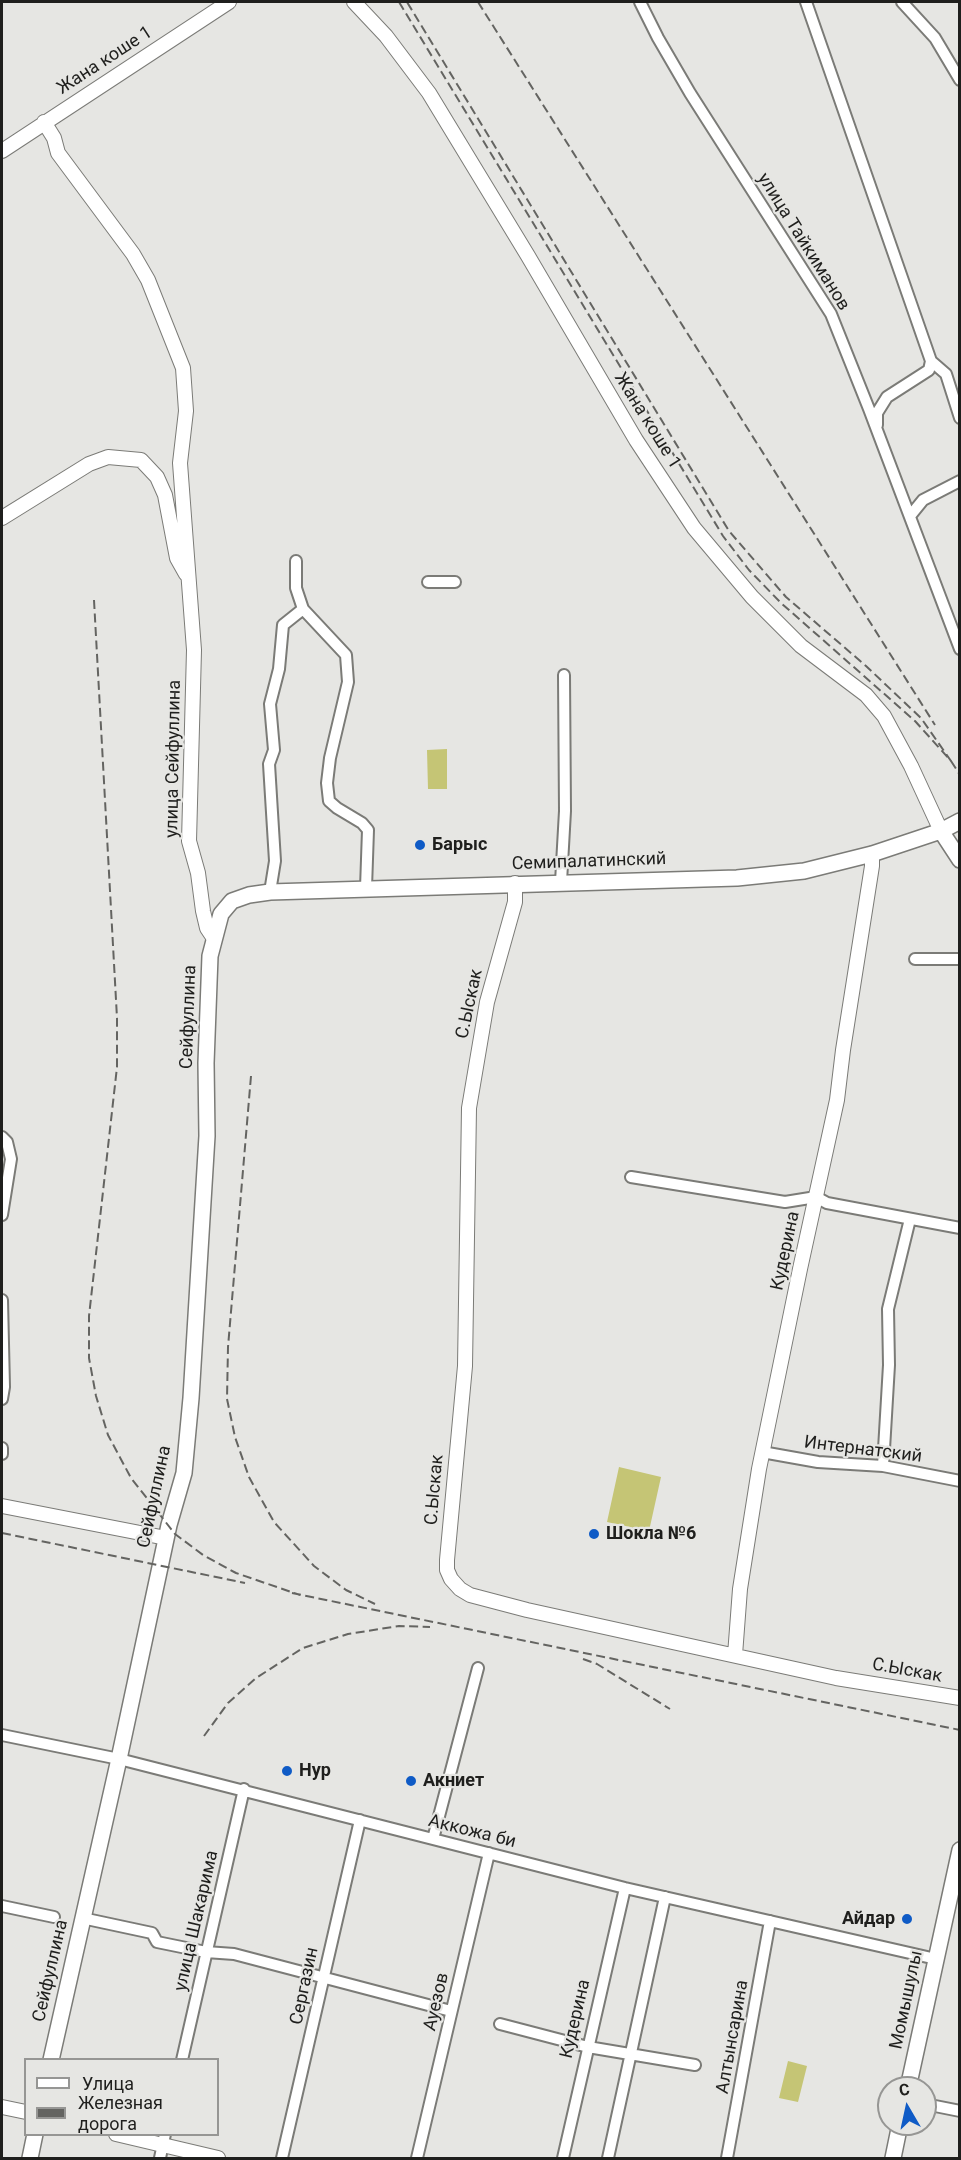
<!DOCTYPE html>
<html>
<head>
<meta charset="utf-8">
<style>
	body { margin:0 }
	#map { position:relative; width:961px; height:2160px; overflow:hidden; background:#e6e6e3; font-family:Roboto,sans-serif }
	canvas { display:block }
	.frame { position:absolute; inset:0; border:3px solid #1f1f1d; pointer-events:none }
	.legend { position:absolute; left:24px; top:2058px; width:195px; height:78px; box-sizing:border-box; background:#e6e6e3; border:2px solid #969694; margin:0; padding:8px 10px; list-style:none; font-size:18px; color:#1f1f1d }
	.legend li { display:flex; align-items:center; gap:12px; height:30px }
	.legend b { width:30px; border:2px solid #969694 }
	.north { position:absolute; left:877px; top:2076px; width:60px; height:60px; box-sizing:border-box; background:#e6e6e3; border:2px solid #969694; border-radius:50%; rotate:351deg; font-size:16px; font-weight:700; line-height:24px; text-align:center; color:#1f1f1d }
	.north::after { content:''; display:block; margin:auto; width:21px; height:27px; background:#0f5bc6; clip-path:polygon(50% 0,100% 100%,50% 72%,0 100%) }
</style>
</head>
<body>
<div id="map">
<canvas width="961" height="2160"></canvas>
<div class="frame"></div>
<ul class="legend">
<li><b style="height:8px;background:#fff"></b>Улица</li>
<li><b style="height:8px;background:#646461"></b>Железная дорога</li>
</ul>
<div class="north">С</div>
</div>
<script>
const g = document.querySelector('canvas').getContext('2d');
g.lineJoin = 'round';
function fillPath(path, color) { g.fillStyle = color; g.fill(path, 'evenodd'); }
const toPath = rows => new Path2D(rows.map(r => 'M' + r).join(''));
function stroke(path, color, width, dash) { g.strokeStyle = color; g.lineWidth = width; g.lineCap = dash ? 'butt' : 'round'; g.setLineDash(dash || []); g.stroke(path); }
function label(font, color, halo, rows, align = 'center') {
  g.font = font + ' Roboto,sans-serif'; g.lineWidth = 4.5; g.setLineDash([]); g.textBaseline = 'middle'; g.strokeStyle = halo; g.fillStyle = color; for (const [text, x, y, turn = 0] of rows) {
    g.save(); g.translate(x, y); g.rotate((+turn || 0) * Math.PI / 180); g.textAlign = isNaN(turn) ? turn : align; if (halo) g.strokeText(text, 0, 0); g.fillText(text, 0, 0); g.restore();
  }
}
fillPath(toPath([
	[447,749,447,789,428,789,427,750],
	[619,1467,661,1477,649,1531,607,1522],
	[788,2061,807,2066,798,2102,779,2098]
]), '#c5c575');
const minor = toPath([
	[640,2,658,38,690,93,831,314,869,409,960,649],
	[806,2,931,361,946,374,960,418],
	[902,2,935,38,960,80],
	[877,425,877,413,887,397,929,370,931,361],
	[910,516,923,500,960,481],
	[296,561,296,588,303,609,346,655,348,682,330,758,327,783,329,801,337,808,362,823,368,830,366,888],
	[428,582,455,582],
	[561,882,565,811,564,675],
	[270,892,275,861,269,764,274,750,270,704,279,669,283,625,303,609],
	[915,959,960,959],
	[2,1137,7,1142,11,1159,2,1215],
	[631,1177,785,1202,816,1197,827,1203,960,1228],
	[2,1300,4,1387,2,1399],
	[2,1448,2,1454],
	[762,1452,818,1462,883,1466,960,1481],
	[883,1466,889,1365,888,1309,910,1219],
	[2,1735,119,1759,625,1888,936,1959],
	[433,1839,478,1668],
	[2,1906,54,1917],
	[82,1918,152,1933,157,1942,206,1952,234,1954,451,2011],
	[500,2024,588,2047,695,2065],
	[182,2060,244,1789],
	[925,2104,960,2111],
	[160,2158,165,2134],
	[282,2158,360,1820],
	[417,2158,489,1853],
	[563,2158,625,1888],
	[608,2158,665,1897],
	[727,2158,770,1921]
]);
const tertiary = toPath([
	[354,2,386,36,429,93,528,256,636,440,694,528,752,597,801,646,866,695,884,716,911,766,941,831],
	[44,122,54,138,58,153,133,254,148,280,183,368,186,411,180,463,194,650,189,841,198,873,203,911,207,928,213,937],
	[2,151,229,2],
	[2,518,89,464,108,457,141,460,157,477,165,495,177,558,186,574],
	[515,883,515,902,487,1002,469,1108,465,1366,447,1560,447,1570,451,1579,460,1589,470,1595,527,1610,836,1678,960,1698],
	[2,1506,166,1538],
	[735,1655,740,1589,759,1469,800,1269,837,1100,843,1050,872,866,872,854],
	[2,2107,26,2112],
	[116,2134,218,2158]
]);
const secondary = toPath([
	[941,831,960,860],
	[51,2060,119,1759,169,1525,184,1473,191,1398,207,1136,206,1063,210,956,221,914,232,901,249,895,270,892,737,878,804,871,872,854,941,831,960,821],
	[908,2088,960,1850],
	[30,2158,35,2134],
	[893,2158,900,2124]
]);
stroke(minor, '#7b7b77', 14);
stroke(tertiary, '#7b7b77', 16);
stroke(secondary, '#7b7b77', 18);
stroke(minor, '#fff', 10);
stroke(tertiary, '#fff', 14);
stroke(secondary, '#fff', 15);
stroke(toPath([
	[399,2,723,536,749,570,781,603,915,721,951,761,921,718,866,666,786,597,729,531,407,2],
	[478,2,935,725],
	[94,600,117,1018,117,1067,89,1316,89,1358,96,1396,108,1435,131,1478,175,1534,203,1555,236,1573,300,1595],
	[951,761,960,775],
	[251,1076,228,1347,227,1399,235,1437,249,1477,274,1522,314,1566,346,1590,375,1604],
	[2,1533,245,1583],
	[292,1593,960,1730],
	[583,1659,597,1664,670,1709],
	[204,1736,228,1703,256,1678,303,1648,348,1634,399,1626,430,1627]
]), '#646461', 2, [9, 4.5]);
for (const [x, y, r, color] of [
	[420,845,6,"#0f5bc6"],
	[594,1534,6,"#0f5bc6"],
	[287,1771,6,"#0f5bc6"],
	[411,1781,6,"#0f5bc6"],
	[907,1919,6,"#0f5bc6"]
]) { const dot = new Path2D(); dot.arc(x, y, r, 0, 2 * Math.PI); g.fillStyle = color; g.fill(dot); stroke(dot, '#e6e6e3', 2); }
label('18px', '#1f1f1d', '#e6e6e3', [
	["Жана коше 1",105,61,-33],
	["улица Тайкиманов",803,242,58],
	["Жана коше 1",647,421,58],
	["улица Сейфуллина",174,759,-89],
	["Семипалатинский",589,862,-2],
	["С.Ыскак",470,1004,-78],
	["Сейфуллина",189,1017,-88],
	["Кудерина",786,1251,-78],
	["Интернатский",863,1450,7],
	["С.Ыскак",435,1490,-85],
	["Сейфуллина",155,1497,-78],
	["С.Ыскак",907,1671,10],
	["Аккожа би",472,1832,14],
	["улица Шакарима",197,1921,-77],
	["Сейфуллина",51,1971,-77],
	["Сергазин",305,1986,-78],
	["Момышулы",907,2000,-78],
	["Ауезов",437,2002,-77],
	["Кудерина",576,2019,-77],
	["Алтынсарина",733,2037,-80]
]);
label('bold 18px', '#1f1f1d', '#e6e6e3', [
	["Барыс",432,845],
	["Шокла №6",606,1534],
	["Нур",299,1771],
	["Акниет",423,1781],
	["Айдар",895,1919,"right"]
], 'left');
</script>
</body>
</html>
